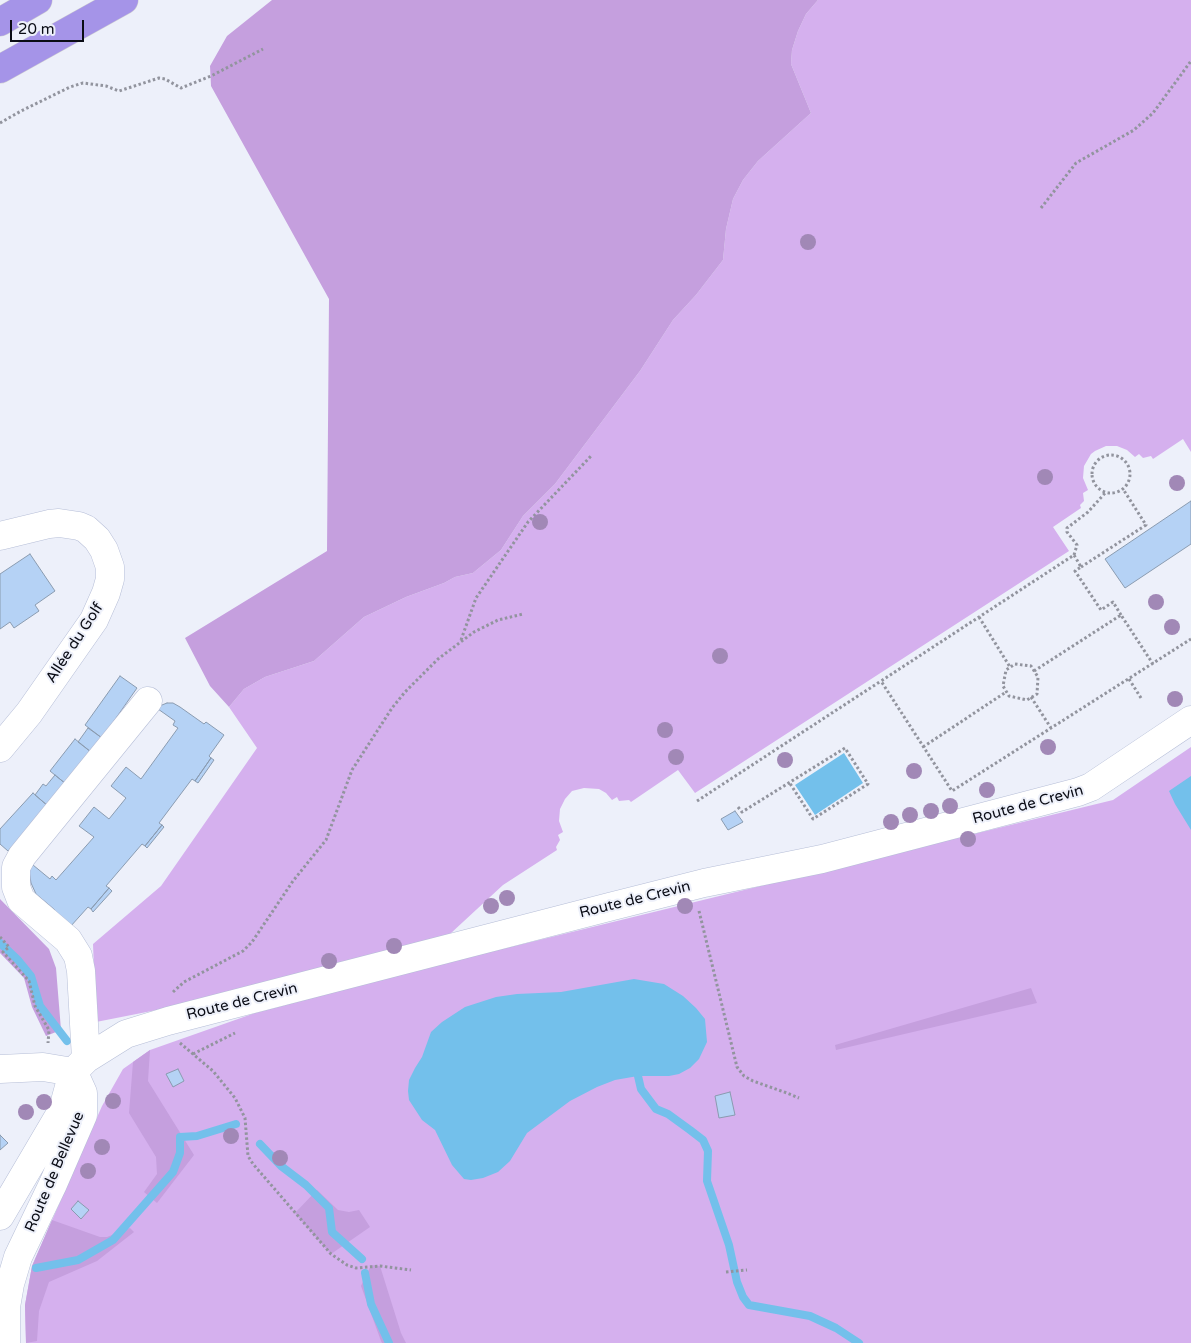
<!DOCTYPE html>
<html>
<head>
<meta charset="utf-8">
<style>
	body { margin:0 }
	#map { position:relative; width:1191px; height:1343px; overflow:hidden; background:#edf0fa; font-family:"Varela Round",sans-serif }
	canvas { display:block }
	.scale { position:absolute; left:10px; top:20px; width:74px; height:22px; box-sizing:border-box; border:2px solid #0a0c15; border-top:0; padding-left:6px; font-size:15px; line-height:18px; white-space:nowrap; color:#0a0c15; -webkit-text-stroke:4px #edf0fa; paint-order:stroke }
</style>
</head>
<body>
<div id="map">
<canvas width="1191" height="1343"></canvas>
<div class="scale">20 m</div>
</div>
<script>
const g = document.querySelector('canvas').getContext('2d');
g.lineJoin = 'round';
function fillPath(path, color) { g.fillStyle = color; g.fill(path, 'evenodd'); }
const toPath = rows => new Path2D(rows.map(r => 'M' + r).join(''));
function stroke(path, color, width, dash) { g.strokeStyle = color; g.lineWidth = width; g.lineCap = dash ? 'butt' : 'round'; g.setLineDash(dash || []); g.stroke(path); }
function label(font, color, halo, rows, align = 'center') {
  g.font = font + ' "Varela Round",sans-serif'; g.lineWidth = 4; g.setLineDash([]); g.textBaseline = 'middle'; g.strokeStyle = halo; g.fillStyle = color; for (const [text, x, y, turn = 0] of rows) {
    g.save(); g.translate(x, y); g.rotate((+turn || 0) * Math.PI / 180); g.textAlign = isNaN(turn) ? turn : align; if (halo) g.strokeText(text, 0, 0); g.fillText(text, 0, 0); g.restore();
  }
}
fillPath(toPath([
	[818,0,1191,0,1191,452,1183,439,1153,459,1151,456,1143,458,1139,454,1135,457,1127,450,1117,446,1106,446,1095,451,1091,454,1084,466,1083,478,1088,490,1083,493,1084,501,1080,505,1081,508,1053,527,1069,551,695,793,678,770,631,802,629,800,619,801,617,797,612,800,606,793,599,789,584,788,572,791,565,799,560,809,559,821,563,832,558,835,560,840,556,847,557,850,503,885,450,934,358,960,177,1006,96,1022,93,944,161,886,257,748,229,707,244,689,265,677,314,661,364,617,406,597,444,583,455,577,473,573,501,550,523,516,555,484,640,371,673,320,696,295,723,260,726,229,733,199,743,180,758,161,811,113,791,64,792,50,798,31,806,14],
	[1191,747,1191,1343,26,1343,25,1305,32,1266,102,1106,123,1069,150,1050,255,1013,457,960,1113,800]
]), '#d5b0ee');
fillPath(toPath([
	[272,0,818,0,806,14,798,31,792,50,791,64,811,113,758,161,743,180,733,199,726,229,723,260,696,295,673,320,640,371,555,484,523,516,501,550,473,573,455,577,444,583,406,597,364,617,314,661,265,677,244,689,229,707,210,686,185,638,327,551,329,299,211,86,210,66,227,36],
	[0,899,49,949,56,968,61,1030,46,1036,32,1007,24,978,0,953],
	[1031,988,1037,1003,836,1050,835,1045],
	[150,1050,148,1081,194,1155,157,1203,144,1192,157,1174,156,1157,129,1113,133,1062],
	[317,1190,338,1210,349,1212,359,1210,370,1227,331,1254,295,1213],
	[52,1220,100,1237,107,1237,130,1228,134,1232,97,1261,49,1282,39,1311,37,1341,26,1343,25,1305,32,1266],
	[371,1265,380,1266,401,1333,406,1343,382,1343,381,1341,361,1286]
]), '#c59fde');
fillPath(toPath([
	[844,753,863,783,815,815,795,785],
	[1191,776,1191,830,1175,804,1169,791],
	[634,979,664,984,683,996,696,1008,705,1019,707,1042,699,1059,690,1068,679,1074,669,1076,638,1076,615,1080,597,1087,570,1101,527,1133,510,1161,498,1172,483,1178,471,1180,464,1179,452,1165,435,1130,422,1120,409,1100,408,1091,409,1080,415,1068,422,1057,431,1032,442,1022,465,1007,496,997,517,994,561,992]
]), '#73c0eb');
stroke(toPath([
	[0,943,18,960,31,976,40,1006,67,1041],
	[638,1076,641,1089,656,1109,668,1114,690,1130,703,1140,708,1151,707,1181,729,1245,737,1282,743,1297,749,1305,810,1316,836,1328,859,1343],
	[260,1144,281,1166,306,1185,329,1208,332,1232,362,1259],
	[36,1268,78,1260,113,1240,173,1172,180,1153,180,1137,197,1136,236,1124],
	[365,1273,371,1304,389,1343]
]), '#73c0eb', 8);
const building = toPath([
	[1191,501,1191,544,1125,588,1105,559,1191,501],
	[30,554,55,591,35,605,39,611,14,628,10,622,0,629,0,574,30,554],
	[120,676,137,688,102,738,85,725,120,676],
	[167,703,173,703,180,707,204,724,206,722,224,735,209,756,211,758,195,781,192,779,159,823,162,825,145,846,142,844,106,886,109,888,91,909,88,907,70,927,53,912,55,910,36,894,31,883,29,871,33,865,50,879,52,876,56,880,94,837,79,826,94,807,109,819,126,798,111,786,126,767,141,779,178,728,173,725,175,721,158,709,162,705,167,703],
	[88,728,102,738,91,752,78,742,88,728],
	[75,739,91,752,66,784,50,771,75,739],
	[211,758,214,760,198,783,195,781,211,758],
	[55,775,66,784,48,806,35,795,43,784,46,786,55,775],
	[33,793,48,806,8,851,0,844,0,829,33,793],
	[735,811,743,822,728,830,721,819,735,811],
	[162,825,164,827,147,848,145,846,162,825],
	[109,888,112,891,93,912,91,909,109,888],
	[178,1069,184,1081,173,1087,166,1074,178,1069],
	[730,1092,735,1115,719,1118,715,1096,730,1092],
	[0,1135,8,1143,0,1150,0,1135],
	[78,1201,89,1210,81,1219,71,1209,78,1201]
]);
fillPath(building, '#b5d2f5');
stroke(building, '#8a9bb0', 1);
const minor = toPath([
	[0,536,49,524,59,523,79,526,86,529,97,539,104,550,110,567,110,579,106,593,94,620,29,713,0,748],
	[86,1059,81,971,78,956,68,940,21,900,16,887,16,867,22,856,148,701],
	[0,1069,43,1067,73,1072],
	[0,1216,63,1109,73,1072,86,1059,126,1034,168,1021,609,907,704,883,822,859,1078,792,1091,787,1191,720],
	[6,1343,6,1307,10,1284,18,1257,53,1184,83,1115,83,1093,74,1073]
]);
const highway = toPath([
	[0,22,38,0],
	[0,69,124,0]
]);
stroke(minor, '#b6bed7', 29);
stroke(highway, '#ceced0', 29);
stroke(toPath([
	[0,123,21,111,70,87,83,83,106,86,119,91,159,78,165,79,181,88,211,76,263,49],
	[1041,208,1076,163,1134,130,1153,113,1191,61],
	'1092 474a19 19 0 1 1 38 0a19 19 0 1 1-38 0Z',
	[1074,555,1077,545,1067,532,1067,528,1088,512,1106,492],
	[1081,567,1146,525,1123,489],
	[1121,615,1113,602,1101,610,1075,571,1081,567,1074,555,881,681,952,791,1191,639],
	[979,617,1010,667],
	[461,640,476,598,528,522,592,455],
	[1015,664,1031,666,1038,677,1037,694,1027,700,1009,696,1003,686,1006,670,1015,664],
	[1034,671,1121,615,1153,664],
	[1129,679,1141,698],
	[1031,697,1051,728],
	[923,747,1006,692],
	[697,801,881,681],
	[738,807,742,812,845,748,868,784,813,819,789,782],
	[699,911,737,1067,744,1076,753,1081,787,1093,799,1098],
	[0,937,9,947,3,952,29,981,35,1006,49,1030,48,1043],
	[173,992,184,982,243,951,252,942,293,881,326,840,352,770,392,708,405,692,438,659,474,632,498,620,523,614],
	[180,1043,213,1071,235,1098,245,1118,248,1156,253,1164,331,1254,347,1265,356,1268,380,1266,411,1270],
	[193,1054,235,1033],
	[726,1272,747,1270]
]), '#92949e', 3, [2.5, 2.5]);
stroke(minor, '#fff', 28);
stroke(highway, '#a594e8', 28);
g.fillStyle = '#a188b6';
for (const [x, y] of [
	[808,242],
	[1045,477],
	[1177,483],
	[540,522],
	[1156,602],
	[1172,627],
	[720,656],
	[1175,699],
	[665,730],
	[1048,747],
	[676,757],
	[785,760],
	[914,771],
	[987,790],
	[950,806],
	[931,811],
	[910,815],
	[891,822],
	[968,839],
	[507,898],
	[491,906],
	[685,906],
	[394,946],
	[329,961],
	[113,1101],
	[44,1102],
	[26,1112],
	[231,1136],
	[102,1147],
	[280,1158],
	[88,1171]
]) { g.beginPath(); g.arc(x, y, 8, 0, 2 * Math.PI); g.fill(); }
label('15px', '#0a0c15', '#edf0fa', [
	["Allée du Golf",75,643,-57],
	["Route de Crevin",1028,805,-15],
	["Route de Crevin",635,900,-14],
	["Route de Crevin",242,1002,-14],
	["Route de Bellevue",55,1172,-67]
]);
</script>
</body>
</html>
